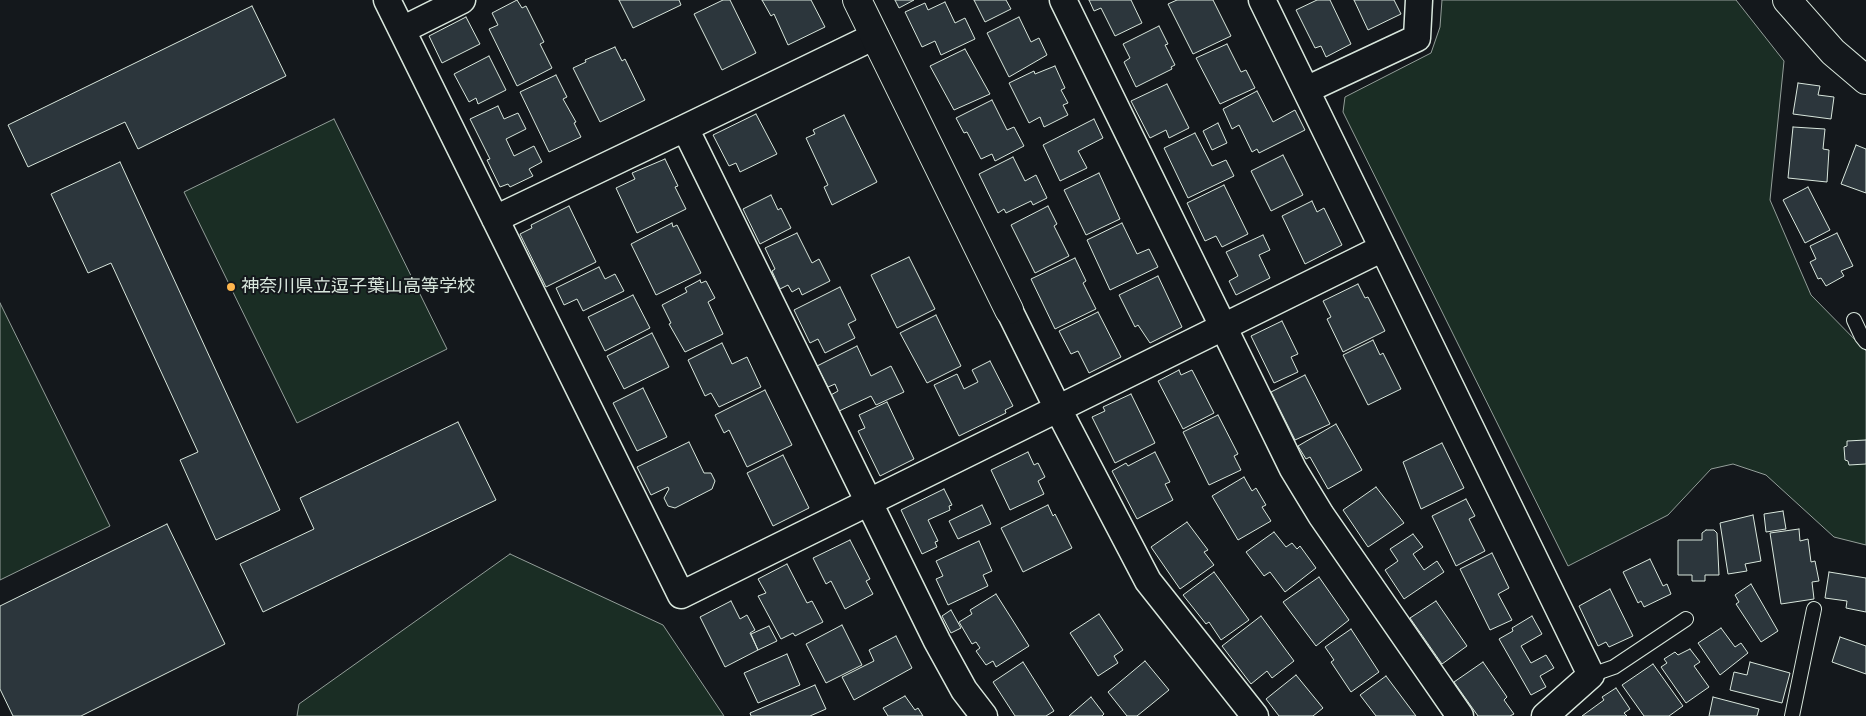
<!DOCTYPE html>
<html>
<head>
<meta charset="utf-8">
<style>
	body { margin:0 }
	canvas { display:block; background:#14181c }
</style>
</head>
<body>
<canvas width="1866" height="716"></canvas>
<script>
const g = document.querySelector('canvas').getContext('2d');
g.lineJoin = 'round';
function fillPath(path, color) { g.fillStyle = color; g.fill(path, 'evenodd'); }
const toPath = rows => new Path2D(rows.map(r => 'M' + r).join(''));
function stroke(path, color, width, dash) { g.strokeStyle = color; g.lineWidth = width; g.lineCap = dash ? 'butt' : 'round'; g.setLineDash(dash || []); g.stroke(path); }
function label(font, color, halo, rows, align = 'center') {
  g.font = font + ' "Roboto Condensed","Noto Sans JP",sans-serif'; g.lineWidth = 4; g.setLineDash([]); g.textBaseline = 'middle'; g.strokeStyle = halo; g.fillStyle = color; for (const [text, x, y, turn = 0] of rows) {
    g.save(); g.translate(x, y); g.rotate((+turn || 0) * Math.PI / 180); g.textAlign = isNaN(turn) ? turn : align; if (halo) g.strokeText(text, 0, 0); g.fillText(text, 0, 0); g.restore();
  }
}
const green = toPath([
	[1442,0,1736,0,1784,61,1770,200,1811,295,1866,351,1866,545,1834,537,1766,475,1733,464,1711,469,1668,515,1568,566,1343,112,1345,97,1431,53,1440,27,1442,0],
	[334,119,447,349,297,423,184,192,334,119],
	[0,303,110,526,0,580,0,303],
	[510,554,663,625,724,716,297,716,299,704,510,554]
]);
fillPath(green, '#1a2d24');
stroke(green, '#939e99', 1);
const building = toPath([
	[517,0,522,8,526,6,544,42,540,44,552,68,517,86,489,29,498,25,492,13,517,0],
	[619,0,679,0,681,5,633,28,619,0],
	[723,0,730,0,756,53,722,70,694,14,723,0],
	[762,0,811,0,825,27,788,45,774,14,771,16,762,0],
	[895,0,914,0,899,8,895,0],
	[974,0,1006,0,1011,9,985,22,974,0],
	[1089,0,1131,0,1142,23,1115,36,1101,8,1094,11,1089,0],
	[1177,0,1213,0,1231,36,1193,54,1168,4,1177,0],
	[1317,0,1330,0,1351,44,1326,57,1321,46,1315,48,1296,10,1317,0],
	[1354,0,1394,0,1401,14,1368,30,1354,0],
	[945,2,955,23,965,18,975,39,941,55,935,41,922,47,905,12,925,3,928,10,945,2],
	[252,6,286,76,138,149,125,122,28,167,8,125,252,6],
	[466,17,480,44,442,63,429,36,466,17],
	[1019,17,1031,42,1039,38,1047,55,1009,77,987,33,1019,17],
	[1159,26,1168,44,1165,45,1175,65,1171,67,1172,69,1136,87,1124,62,1130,58,1123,44,1159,26],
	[1227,44,1241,72,1246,70,1255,88,1220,104,1196,58,1227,44],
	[615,47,622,61,625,59,645,100,600,122,573,68,586,62,585,60,615,47],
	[965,49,990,94,954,110,930,66,965,49],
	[489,56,506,90,478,104,476,98,469,102,454,74,489,56],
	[1055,66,1065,88,1061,90,1068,103,1063,105,1068,115,1044,127,1040,117,1029,123,1009,83,1034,71,1035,74,1055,66],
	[556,75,567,97,563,99,576,122,574,123,581,137,549,152,520,92,556,75],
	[1798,83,1820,86,1818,95,1834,97,1831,119,1793,114,1798,83],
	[1167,84,1189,128,1169,138,1166,130,1150,138,1131,101,1167,84],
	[1257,91,1273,122,1295,110,1305,130,1259,153,1257,149,1252,152,1239,125,1232,129,1223,109,1257,91],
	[992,100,1007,130,1014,127,1024,146,995,161,992,154,981,159,967,132,964,133,956,118,992,100],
	[498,106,504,119,518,113,526,129,506,139,514,156,534,146,542,162,529,169,533,176,510,187,508,184,500,187,487,160,490,159,470,119,498,106],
	[756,114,777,154,740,172,736,163,729,166,713,135,756,114],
	[844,115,877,182,832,205,824,187,828,185,806,138,815,134,813,130,844,115],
	[1094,119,1103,138,1078,151,1087,168,1060,181,1043,145,1094,119],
	[1218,123,1227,143,1212,150,1203,131,1218,123],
	[1793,127,1825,129,1823,149,1829,150,1827,182,1788,178,1793,127],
	[1195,133,1212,166,1226,160,1234,176,1188,198,1164,148,1195,133],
	[1856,145,1866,149,1866,193,1841,184,1856,145],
	[1283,155,1303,195,1271,211,1251,171,1283,155],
	[1013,157,1025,181,1036,175,1047,198,1033,205,1031,201,1006,213,1004,209,998,213,979,174,1013,157],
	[665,159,678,186,675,187,686,209,637,233,616,188,635,179,632,173,665,159],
	[120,162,280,510,216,540,180,460,198,452,111,263,88,273,51,194,120,162],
	[1099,173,1120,219,1086,235,1064,190,1099,173],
	[1224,185,1248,234,1222,247,1216,236,1205,241,1187,203,1224,185],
	[1808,187,1830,230,1805,243,1783,200,1808,187],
	[771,195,778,210,781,208,791,228,760,244,743,209,771,195],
	[1312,201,1317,212,1324,208,1342,245,1305,264,1282,216,1312,201],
	[569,206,596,262,546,287,520,234,532,228,531,225,569,206],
	[1048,206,1057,224,1054,226,1069,256,1035,273,1011,225,1048,206],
	[672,223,673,227,677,225,701,273,656,295,631,244,672,223],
	[1122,223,1137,254,1149,249,1158,267,1110,290,1087,240,1122,223],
	[797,233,812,263,819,259,830,281,802,295,799,288,792,292,788,285,780,289,772,271,775,269,765,248,797,233],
	[1837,233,1853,266,1841,271,1844,276,1826,286,1821,278,1818,279,1810,262,1816,259,1810,246,1837,233],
	[1263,235,1270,250,1259,255,1270,278,1236,295,1229,281,1238,276,1226,252,1263,235],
	[909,257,935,309,897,328,871,275,909,257],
	[1075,258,1086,281,1083,283,1096,309,1055,329,1031,279,1075,258],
	[599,267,605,279,615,274,624,291,583,311,577,299,564,305,556,288,599,267],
	[1158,276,1182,327,1150,343,1138,325,1135,327,1119,295,1158,276],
	[700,280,701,283,706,281,715,298,708,302,723,334,685,352,669,324,671,323,662,305,687,292,685,288,700,280],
	[1358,284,1365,298,1368,297,1385,331,1343,352,1327,319,1331,317,1323,301,1358,284],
	[840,287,856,320,848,324,855,338,825,353,818,339,810,343,794,310,840,287],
	[633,295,650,328,605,351,588,317,633,295],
	[1098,312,1121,357,1089,373,1078,351,1071,354,1059,331,1098,312],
	[936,315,961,366,927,383,900,333,936,315],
	[1282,321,1298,354,1291,357,1298,372,1274,383,1251,336,1282,321],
	[652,333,669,367,624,389,607,356,652,333],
	[1373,340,1380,355,1383,353,1401,389,1368,405,1343,355,1373,340],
	[722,343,732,364,747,357,761,387,719,407,711,393,705,396,688,360,722,343],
	[857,346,871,376,891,366,904,392,876,405,871,396,837,412,829,396,838,391,835,384,828,387,817,366,857,346],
	[990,361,1013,406,1005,410,1006,413,959,436,934,385,957,374,964,389,978,382,972,370,990,361],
	[1179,370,1181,375,1192,370,1214,413,1183,429,1158,381,1179,370],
	[1305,375,1330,424,1295,440,1271,392,1305,375],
	[643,388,667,437,637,451,613,403,643,388],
	[765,390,792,445,747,467,729,430,724,433,715,415,765,390],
	[1131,394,1155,443,1115,463,1092,417,1105,411,1103,407,1131,394],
	[887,402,914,459,880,476,858,431,865,428,859,415,887,402],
	[1218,415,1238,454,1234,456,1241,470,1209,485,1183,432,1218,415],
	[458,422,496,500,263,612,240,564,314,529,300,498,458,422],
	[1336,424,1362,470,1328,489,1310,457,1306,459,1298,446,1336,424],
	[1866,440,1866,464,1849,465,1848,461,1845,460,1844,447,1847,446,1847,441,1866,440],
	[689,442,704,473,711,473,715,481,712,489,675,508,668,506,664,498,669,489,668,487,651,495,637,467,689,442],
	[1442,443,1464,488,1421,509,1403,462,1442,443],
	[1028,452,1034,465,1038,463,1045,477,1038,481,1044,494,1010,510,991,470,1028,452],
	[1155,452,1170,482,1165,484,1173,500,1137,519,1112,471,1126,463,1128,466,1155,452],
	[783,455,809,508,773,526,747,473,783,455],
	[1244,477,1252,491,1256,488,1266,505,1262,507,1271,521,1238,540,1212,496,1244,477],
	[1376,487,1404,523,1368,547,1343,510,1376,487],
	[944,489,952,505,949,506,950,510,928,520,938,541,935,542,937,547,922,554,901,510,944,489],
	[1466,499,1475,516,1469,519,1485,551,1456,566,1432,516,1466,499],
	[982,505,991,524,958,539,949,521,982,505],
	[1048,505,1053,516,1055,514,1072,548,1023,572,1001,528,1048,505],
	[1783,511,1786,529,1766,532,1764,514,1783,511],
	[1753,515,1761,561,1745,564,1747,571,1728,574,1720,523,1753,515],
	[1187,522,1208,550,1204,552,1214,565,1180,589,1151,547,1187,522],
	[167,524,225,644,81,716,13,716,0,689,0,606,167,524],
	[1799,529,1800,541,1808,539,1811,562,1815,561,1819,581,1812,582,1814,599,1781,604,1770,533,1799,529],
	[1706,530,1714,530,1717,533,1719,575,1705,575,1705,581,1692,581,1692,575,1678,575,1678,540,1702,540,1702,533,1706,530],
	[1274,532,1286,547,1292,543,1297,549,1300,546,1316,568,1285,592,1270,572,1264,576,1246,552,1274,532],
	[1413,534,1423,547,1413,554,1424,570,1437,561,1444,572,1404,599,1385,570,1398,561,1390,549,1413,534],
	[850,540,870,579,866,581,873,594,845,609,831,581,826,584,813,558,850,540],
	[979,541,992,571,983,575,988,586,948,605,936,579,943,576,936,561,979,541],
	[1492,553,1509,588,1498,594,1512,620,1490,630,1460,569,1492,553],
	[1650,559,1663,586,1667,584,1671,594,1644,607,1641,601,1638,603,1623,572,1650,559],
	[787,564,807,603,812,601,823,622,795,636,793,633,781,639,758,596,766,593,758,579,787,564],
	[1214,572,1249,620,1221,640,1209,622,1206,624,1183,595,1214,572],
	[1829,572,1866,578,1866,612,1846,608,1847,601,1825,598,1829,572],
	[1319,577,1349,620,1316,646,1283,602,1319,577],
	[1751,584,1778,631,1761,642,1736,604,1739,602,1735,595,1751,584],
	[1610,589,1633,636,1609,647,1606,642,1598,646,1579,606,1610,589],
	[996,594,1029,646,996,667,993,661,986,665,976,651,980,648,976,642,972,644,959,622,972,614,970,610,996,594],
	[731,601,740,619,747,615,755,630,750,633,758,650,725,667,700,617,731,601],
	[1436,601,1467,646,1442,664,1410,618,1436,601],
	[951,610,961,628,951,633,942,616,951,610],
	[1099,614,1123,650,1114,656,1118,663,1098,676,1070,633,1099,614],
	[1261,616,1294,661,1272,678,1267,671,1251,684,1222,646,1261,616],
	[1532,616,1542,634,1521,646,1531,663,1546,655,1554,668,1540,676,1546,687,1531,695,1499,639,1513,631,1512,628,1532,616],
	[842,625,862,665,826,683,806,644,842,625],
	[769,626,777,641,758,650,751,634,769,626],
	[1721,628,1735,647,1741,643,1748,653,1720,675,1698,643,1721,628],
	[1351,629,1379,672,1351,692,1331,662,1334,660,1325,647,1351,629],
	[896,636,912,668,854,700,842,677,874,661,869,650,896,636],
	[1840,637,1866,646,1866,674,1832,662,1840,637],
	[1690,649,1700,662,1694,666,1709,687,1686,703,1661,667,1667,663,1664,659,1675,652,1678,655,1690,649],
	[787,654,800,685,758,703,744,673,787,654],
	[1145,661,1169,690,1137,716,1127,716,1108,692,1145,661],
	[1023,662,1054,711,1046,716,1015,716,993,682,1023,662],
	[1483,662,1507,697,1504,700,1514,714,1510,716,1478,716,1454,682,1483,662],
	[1750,662,1790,673,1782,703,1730,690,1734,672,1747,675,1750,662],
	[1653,664,1683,706,1669,716,1644,716,1622,685,1653,664],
	[1296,675,1323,708,1313,716,1279,716,1266,699,1296,675],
	[1386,676,1416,716,1376,716,1360,695,1386,676],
	[815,685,826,709,810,716,751,716,750,713,815,685],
	[1616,688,1630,709,1624,713,1627,716,1582,716,1604,700,1602,697,1616,688],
	[905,696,915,710,918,708,923,716,888,716,883,708,905,696],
	[1091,697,1104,714,1102,716,1069,716,1091,697],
	[1713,697,1759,709,1757,716,1709,716,1713,697]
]);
fillPath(building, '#2c363c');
stroke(building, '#d8e6dc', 1);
const lane = toPath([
	[1854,320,1862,337,1866,342],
	[1591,675,1614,667,1686,619],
	[1792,716,1814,609]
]);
const street = toPath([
	[387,0,681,595,1383,248],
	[1063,0,1293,469,1321,515,1460,716],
	[1262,0,1591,675,1545,716],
	[402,30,462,0],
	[875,36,685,128,937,641,964,690,984,716],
	[1306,90,1417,38,1419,0],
	[495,219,685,128],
	[1009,310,1058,409,1148,581,1255,716]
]);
const secondary = toPath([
	[857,0,1009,310],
	[1787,0,1833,52,1866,80]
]);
stroke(lane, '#d8e6dc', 16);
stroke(street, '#d8e6dc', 29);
stroke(secondary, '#d8e6dc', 30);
stroke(lane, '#14181c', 14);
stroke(street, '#14181c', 26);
stroke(secondary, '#14181c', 28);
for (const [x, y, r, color] of [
	[231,287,5,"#ffb74d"]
]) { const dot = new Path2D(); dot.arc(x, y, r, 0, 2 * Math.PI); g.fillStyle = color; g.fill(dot); stroke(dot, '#14181c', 2); }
label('18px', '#d8e6dc', '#14181c', [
	["神奈川県立逗子葉山高等学校",241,287]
], 'left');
</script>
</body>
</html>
